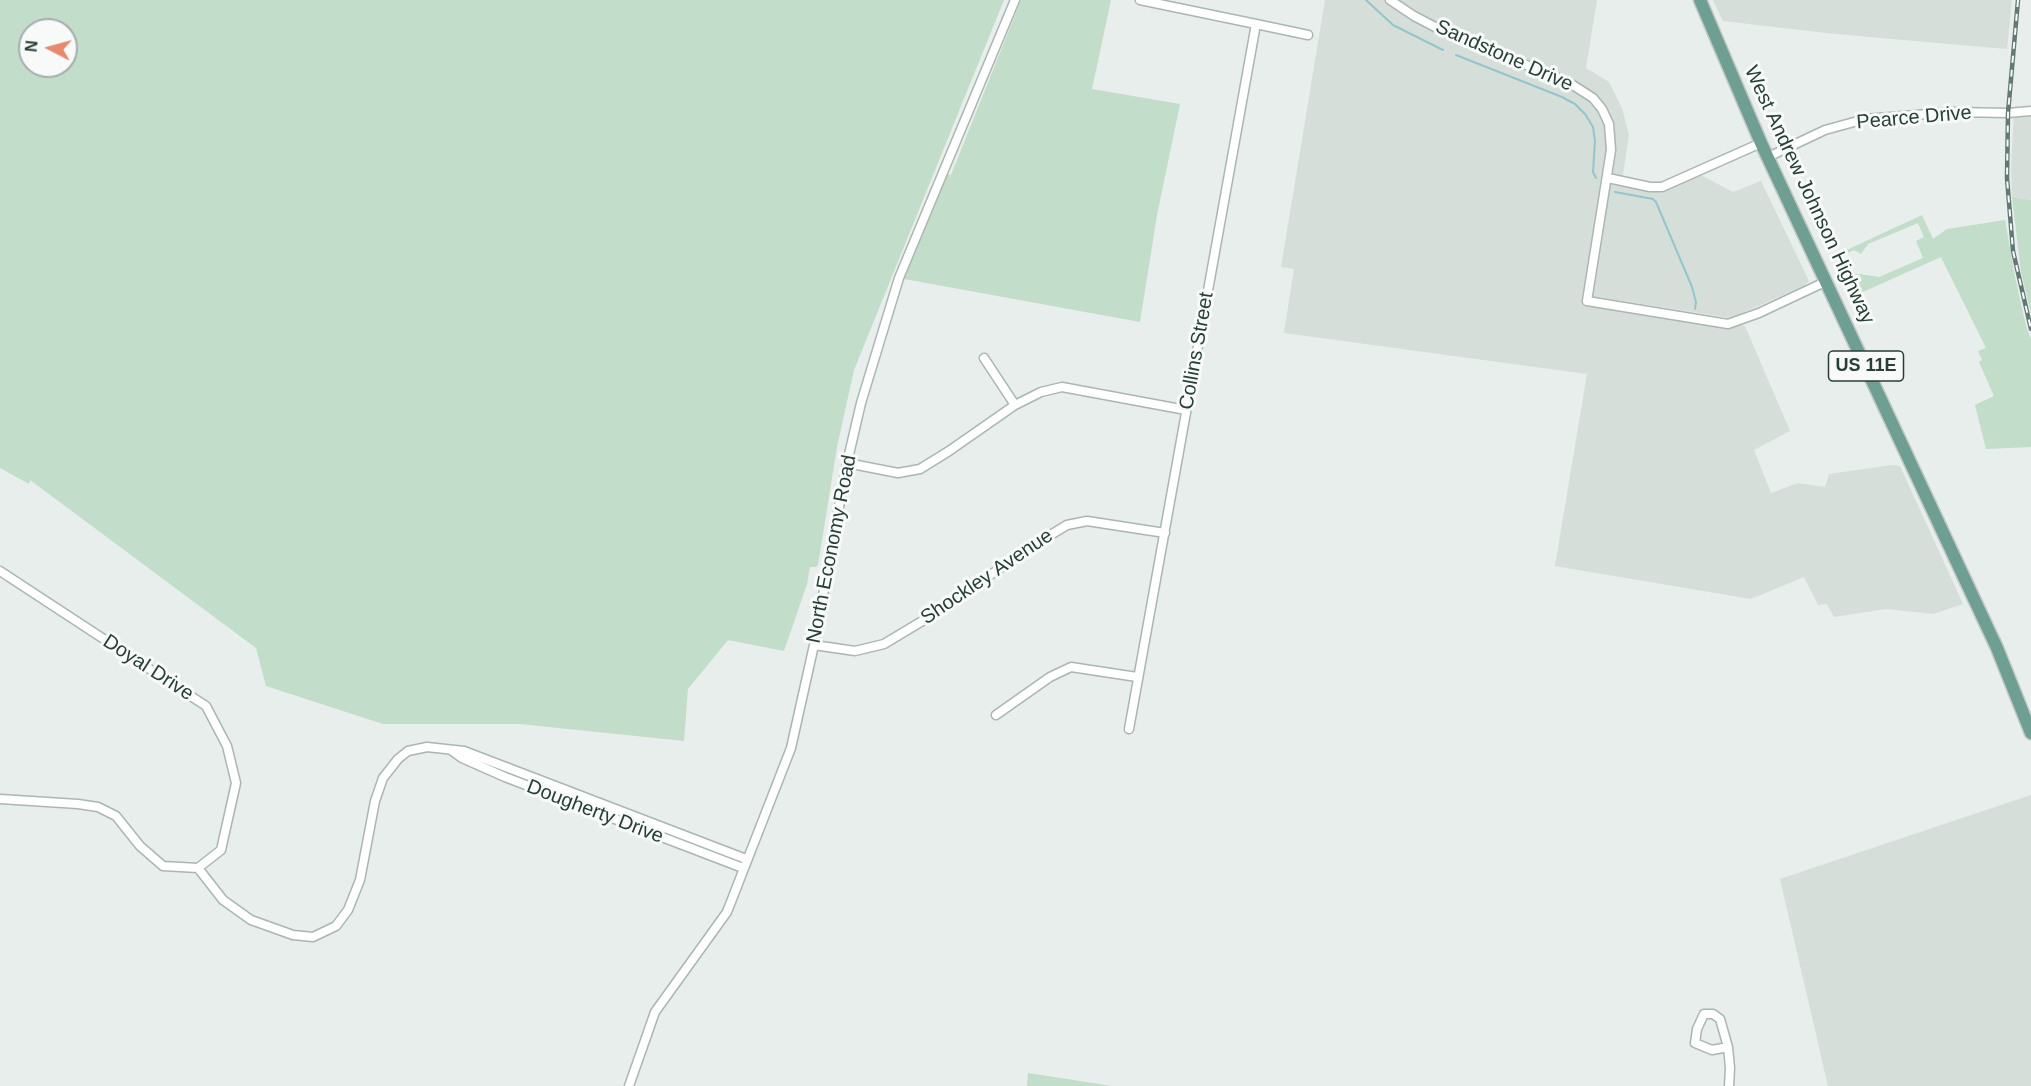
<!DOCTYPE html>
<html>
<head>
<meta charset="utf-8">
<style>
	body { margin:0 }
	#map { position:relative; width:2031px; height:1086px; overflow:hidden; background:#e7eeeb; font-family:Helvetica,sans-serif }
	canvas { display:block }
	.north { position:absolute; left:18px; top:18px; width:60px; height:60px; box-sizing:border-box; background:#f7faf9; border:2px solid #a4afac; border-radius:50%; rotate:276deg; font-size:16px; font-weight:700; line-height:24px; text-align:center; color:#273f38 }
	.north::after { content:''; display:block; margin:auto; width:21px; height:27px; background:#e6896d; clip-path:polygon(50% 0,100% 100%,50% 72%,0 100%) }
</style>
</head>
<body>
<div id="map">
<canvas width="2031" height="1086"></canvas>
<div class="north">N</div>
</div>
<script>
const g = document.querySelector('canvas').getContext('2d');
g.lineJoin = 'round';
function fillPath(path, color) { g.fillStyle = color; g.fill(path, 'evenodd'); }
const toPath = rows => new Path2D(rows.map(r => 'M' + r).join(''));
function stroke(path, color, width, dash) { g.strokeStyle = color; g.lineWidth = width; g.lineCap = dash ? 'butt' : 'round'; g.setLineDash(dash || []); g.stroke(path); }
function label(font, color, halo, rows, align = 'center') {
  g.font = font + ' Helvetica,sans-serif'; g.lineWidth = 6; g.setLineDash([]); g.textBaseline = 'middle'; g.strokeStyle = halo; g.fillStyle = color; for (const [text, x, y, turn = 0] of rows) {
    g.save(); g.translate(x, y); g.rotate((+turn || 0) * Math.PI / 180); g.textAlign = isNaN(turn) ? turn : align; if (halo) g.strokeText(text, 0, 0); g.fillText(text, 0, 0); g.restore();
  }
}
fillPath(toPath([
	[1325,0,1597,0,1586,68,1609,82,1622,108,1629,135,1622,181,1650,187,1697,173,1733,192,1761,181,1809,281,1804,286,1731,318,1599,297,1598,303,1745,326,1790,431,1754,450,1771,493,1798,483,1825,487,1829,474,1892,465,1900,466,1963,604,1933,614,1886,609,1834,617,1827,604,1818,605,1804,577,1751,599,1555,566,1587,374,1284,333,1294,269,1281,267],
	[1713,0,2012,0,2007,49,1835,34,1723,21],
	[2031,111,2031,200,2012,197,2011,168,2014,112],
	[2031,795,2031,1086,1828,1086,1780,879]
]), '#d5ded9');
fillPath(toPath([
	[0,0,1004,0,854,370,837,447,818,565,816,567,810,567,807,584,784,651,728,640,688,689,684,741,520,724,383,724,266,686,256,648,30,480,29,484,0,468],
	[30,30,66,30,66,66,30,66],
	[1021,0,1111,0,1092,89,1180,104,1157,215,1140,322,899,278,943,174,951,175],
	[2012,197,2031,200,2031,313,2021,273],
	[1922,215,1933,239,1947,229,2005,220,2015,277,2026,326,2031,339,2031,447,1986,449,1975,405,1994,396,1979,362,1982,360,1978,351,1986,348,1941,257,1854,296,1845,277,1851,274,1859,274,1879,277,1923,258,1916,241,1924,237,1918,223,1868,244,1861,254,1854,250,1841,256,1847,261,1840,265,1836,255],
	[1028,1073,1112,1086,1027,1086]
]), '#c2ddc9');
stroke(toPath([
	[1366,0,1393,25,1443,50],
	[1456,55,1562,97,1575,104,1585,114,1593,127,1595,141,1593,172,1596,178],
	[1615,192,1653,199,1656,202,1692,287,1696,302,1695,309]
]), '#94c5cd', 2);
const street = toPath([
	[1140,0,1256,24],
	[1390,0,1414,16,1439,29,1568,82,1593,98,1602,109,1609,124,1611,150,1587,301,1728,324,1759,313,1827,281],
	[1768,157,1825,130,1865,119,1954,112,2008,113,2031,111],
	[1608,178,1650,187,1662,187,1761,143],
	[984,358,1015,405],
	[847,463,898,473,920,469,949,451,1015,405,1041,392,1062,387,1186,410],
	[0,571,206,706,227,746,236,783,221,850,198,868],
	[814,645,855,651,884,644,929,617,1034,545,1067,525,1087,521,1165,533],
	[996,715,1050,677,1071,667,1137,677],
	[1129,729,1256,24,1308,35],
	[451,750,462,758,505,777,743,868],
	[0,799,78,804,98,807,116,816,140,846,163,866,198,868,223,900,251,920,293,935,313,937,336,926,348,910,360,880,375,801,383,778,398,759,408,751,427,747,464,751,746,859],
	[1728,1047,1712,1050,1695,1043,1697,1029,1704,1014,1713,1014,1720,1019,1728,1047,1730,1068,1729,1086],
	[629,1086,655,1012,727,912,791,748,814,645,847,463,861,403,899,278,1015,0]
]);
const primary = toPath([
	[1700,0,1761,143,1997,648,2031,733]
]);
stroke(street, '#aab6b2', 11);
stroke(primary, '#c3c9c7', 15);
stroke(street, '#fff', 8);
stroke(primary, '#6f9f92', 12);
const rail = toPath([
	[2018,0,2008,113,2007,178,2013,251,2031,329]
]);
stroke(rail, '#627a73', 4.5);
stroke(rail, '#f7faf9', 2, [7]);
for (const [x, y, w] of [
	[1866,366,75]
]) { const box = new Path2D(); box.roundRect(x - w / 2, y - 15, w, 30, 4.5); g.fillStyle = '#f7faf9'; g.fill(box); stroke(box, '#273f38', 1.5); }
label('bold 18px', '#273f38', null, [
	["US 11E",1866,366]
]);
label('20px', '#273f38', '#f7faf9', [
	["Sandstone Drive",1504,56,24],
	["Pearce Drive",1914,118,-5],
	["West Andrew Johnson Highway",1809,195,65],
	["Collins Street",1197,351,-80],
	["North Economy Road",832,549,-79],
	["Shockley Avenue",987,577,-34],
	["Doyal Drive",148,668,33],
	["Dougherty Drive",595,812,21]
]);
</script>
</body>
</html>
